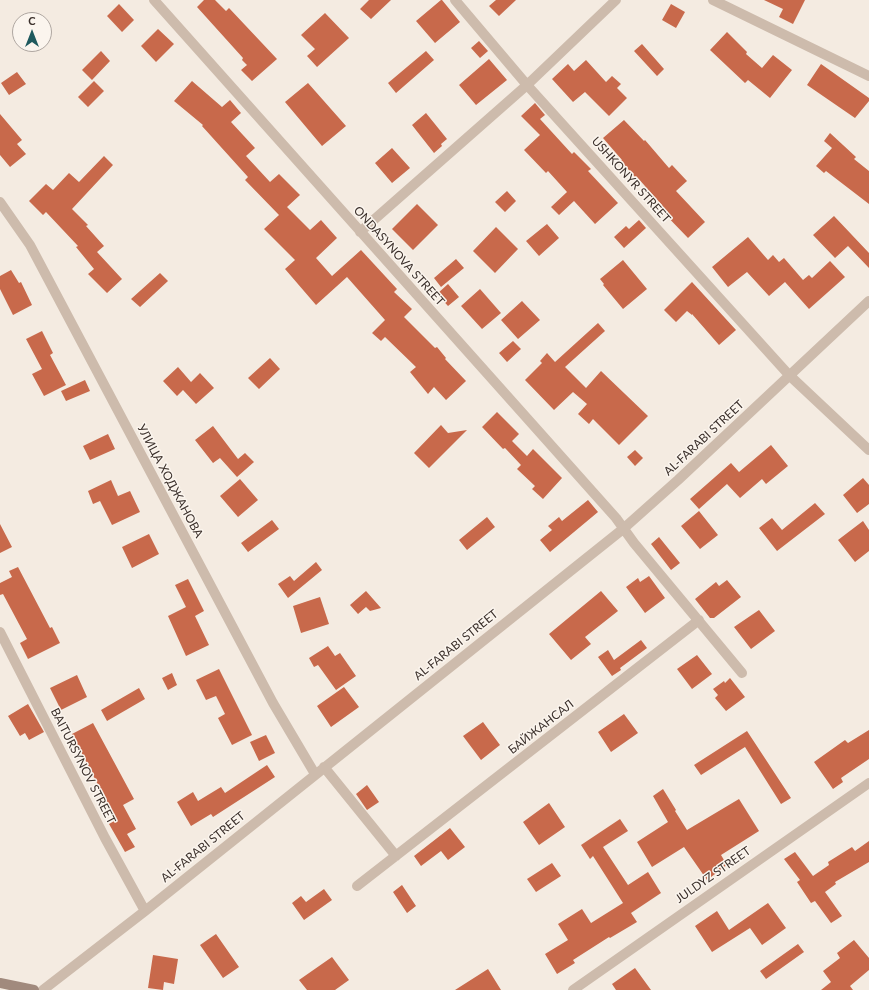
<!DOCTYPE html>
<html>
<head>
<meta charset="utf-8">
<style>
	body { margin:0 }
	#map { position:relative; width:869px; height:990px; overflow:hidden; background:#f4ebe1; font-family:Lato,sans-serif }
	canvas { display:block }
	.north { position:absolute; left:12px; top:12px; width:40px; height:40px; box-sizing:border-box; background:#fbf5ee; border:1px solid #aea6a0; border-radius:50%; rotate:0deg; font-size:11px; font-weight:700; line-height:16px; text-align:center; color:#3b302b }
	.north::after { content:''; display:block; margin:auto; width:14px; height:18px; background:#1f5a5e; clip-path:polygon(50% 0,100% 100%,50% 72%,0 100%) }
</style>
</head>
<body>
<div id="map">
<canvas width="869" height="990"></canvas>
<div class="north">С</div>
</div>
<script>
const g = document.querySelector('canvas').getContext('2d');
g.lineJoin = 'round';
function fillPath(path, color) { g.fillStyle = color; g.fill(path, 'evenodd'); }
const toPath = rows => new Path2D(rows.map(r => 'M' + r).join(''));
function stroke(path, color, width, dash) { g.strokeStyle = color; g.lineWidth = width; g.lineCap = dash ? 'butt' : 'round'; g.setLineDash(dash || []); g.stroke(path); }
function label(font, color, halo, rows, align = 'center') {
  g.font = font + ' Lato,sans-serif'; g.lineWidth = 3; g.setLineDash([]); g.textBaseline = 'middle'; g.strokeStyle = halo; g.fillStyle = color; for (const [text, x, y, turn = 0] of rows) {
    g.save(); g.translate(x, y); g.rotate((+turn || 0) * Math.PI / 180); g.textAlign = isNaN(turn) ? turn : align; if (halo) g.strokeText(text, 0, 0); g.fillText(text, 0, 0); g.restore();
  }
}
fillPath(toPath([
	[204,0,215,0,226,11,229,8,277,59,252,81,241,70,247,65,242,60,243,58,197,7],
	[369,0,391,0,371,19,360,9],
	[441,0,442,0,460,22,435,43,416,21],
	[496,0,516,0,499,16,489,6],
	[764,0,805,0,793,24,779,17,783,9],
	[119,4,134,20,122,32,107,16],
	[671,4,685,12,676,28,662,20],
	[325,13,349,38,317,67,307,56,315,49,301,35],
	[158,29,174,44,156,62,141,46],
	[727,32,747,52,746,54,762,68,773,55,792,70,770,98,748,80,745,83,710,50],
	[479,41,488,51,480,58,471,48],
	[642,44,664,69,657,76,634,51],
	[101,51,110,61,92,80,82,70],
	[426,51,434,60,396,93,388,83],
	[489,59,507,80,476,105,459,85],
	[586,60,606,82,612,76,621,84,617,88,627,98,609,116,585,92,573,102,552,79,568,64,574,71],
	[821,64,869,98,869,101,855,118,807,85],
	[17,72,26,84,9,95,1,83],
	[94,81,104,91,88,107,78,97],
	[192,81,222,107,230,100,241,113,231,122,255,148,246,156,270,182,279,174,300,195,287,207,310,230,321,220,337,238,316,258,332,276,361,250,397,289,394,292,412,309,404,317,435,348,437,347,446,358,445,359,466,381,446,400,434,387,428,394,410,372,416,367,385,337,381,341,372,333,385,320,347,277,316,305,285,269,295,260,264,229,279,215,245,180,248,177,202,126,203,125,174,101],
	[308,83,346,126,322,146,285,102],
	[535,103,545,115,540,119,572,154,574,152,591,169,588,171,618,203,595,224,574,201,559,215,551,207,567,192,548,171,546,173,524,150,540,135,521,116],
	[426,113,447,139,441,144,442,146,434,153,412,125],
	[0,114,22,140,17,144,26,154,10,167,0,155],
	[624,120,644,141,645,140,669,168,672,165,687,181,676,191,705,222,688,238,659,208,662,205,636,176,635,177,621,161,622,160,603,138],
	[830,133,856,157,854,159,869,171,869,204,826,171,824,173,816,166,832,148,824,141],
	[392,148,410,168,392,183,375,163],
	[104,156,113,165,72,209,88,225,86,226,104,246,97,252,122,279,107,293,88,274,94,269,76,247,78,246,46,212,43,215,29,201,46,184,53,190,69,173,79,182],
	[507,191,516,201,505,212,495,202],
	[417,204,438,225,413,250,392,229],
	[834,216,869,253,869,268,848,246,835,258,813,235],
	[639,220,646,228,624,248,614,237,626,226,629,229],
	[547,224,559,238,539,256,526,241],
	[496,227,518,249,495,273,473,251],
	[748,237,768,260,773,255,779,262,784,258,803,280,809,275,812,278,830,261,845,277,809,309,785,282,769,296,747,272,728,287,712,267],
	[456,259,464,268,441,287,434,278],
	[623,260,647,289,623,309,603,285,604,284,600,279],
	[11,270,19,283,21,282,32,305,13,315,0,289,0,276],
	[160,273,168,281,140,307,131,299],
	[692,282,736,330,719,345,692,314,692,315,687,311,676,322,664,310],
	[448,284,459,297,448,306,437,294],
	[480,289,501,313,482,329,461,306],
	[522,301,540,320,518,339,501,320],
	[598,323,605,331,565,367,586,388,601,371,648,416,619,445,593,419,589,424,578,414,587,404,573,392,554,410,525,380,542,363,540,361,547,353,555,362],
	[42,331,53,353,50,355,66,385,44,396,32,374,42,369,26,339],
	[513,341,521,349,507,362,499,353],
	[270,358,280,369,259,389,248,378],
	[178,367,191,382,200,373,214,388,196,404,183,390,177,396,163,381],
	[85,380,90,391,66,401,61,391],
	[497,412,519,434,512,441,527,456,533,449,562,478,543,499,532,489,535,486,517,469,521,465,505,448,503,449,482,427],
	[441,425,448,433,467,430,429,468,414,453],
	[213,426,238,459,245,453,254,462,237,477,220,458,213,463,195,440],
	[108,434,115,449,90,460,83,446],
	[771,445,788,466,766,484,762,479,740,498,727,484,699,509,690,499,731,463,739,472],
	[635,450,643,458,635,466,627,457],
	[863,478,869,485,869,504,857,513,843,495],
	[240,479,258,500,238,517,220,496],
	[111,480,118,496,130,491,140,512,112,525,100,501,93,504,88,491],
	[588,500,598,512,550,552,540,540,552,530,548,526,559,517,562,521],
	[815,503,825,514,777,551,759,528,772,518,782,530],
	[699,511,718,535,700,549,681,526],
	[487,517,495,527,467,550,459,540],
	[272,520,279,529,248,552,241,543],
	[863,521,869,530,869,551,855,562,838,540],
	[0,524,12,547,0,553],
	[149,534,159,554,132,568,122,547],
	[659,537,680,563,671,570,651,544],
	[316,562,322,570,288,598,278,584,290,576,294,581],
	[18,567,50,628,52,627,60,643,28,659,20,643,27,639,3,594,0,595,0,583,12,577,9,571],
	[649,576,665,598,645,613,626,587,638,578,640,582],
	[188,579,204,611,195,616,209,645,186,656,168,616,186,607,175,585],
	[727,580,741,597,714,618,710,618,695,599,716,582,719,586],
	[366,591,381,608,370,611,366,607,358,614,350,605],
	[601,591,618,611,585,637,591,644,571,660,549,634],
	[320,597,329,624,301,633,293,606],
	[759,610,775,631,751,649,734,627],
	[641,640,647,648,620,668,621,670,612,676,598,657,608,650,614,660],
	[328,646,335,656,340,653,356,676,336,690,318,665,314,667,309,658],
	[697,655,712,674,692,689,677,669],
	[219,669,252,735,232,745,218,718,225,714,216,696,206,700,196,680],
	[172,673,177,685,168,690,162,678],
	[77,675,87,697,61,710,50,688],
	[730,678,745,697,726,711,715,698,718,695,713,689,724,681,725,683],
	[344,687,359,707,331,727,317,706],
	[139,688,145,699,107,721,101,710],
	[28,704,44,732,29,740,25,733,20,736,8,716],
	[624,714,638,733,611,752,598,732],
	[483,722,500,745,481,760,463,736],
	[93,723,134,799,123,805,136,829,127,834,135,847,125,852,109,824,116,820,72,734],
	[869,730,869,759,841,778,843,782,833,789,814,762,845,740,848,743],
	[747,731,791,798,781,804,745,747,701,775,694,765],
	[266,735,275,753,259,761,250,742],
	[267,765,275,777,213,817,211,814,191,826,177,802,193,792,198,801,221,787,225,793],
	[367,785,379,802,367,810,356,794],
	[663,789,676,810,675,811,687,830,739,799,759,831,721,855,727,865,707,880,684,847,652,867,637,842,668,822,653,796],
	[549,803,565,827,539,845,523,822],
	[620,819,628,831,603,847,628,885,648,872,661,893,631,913,637,922,610,938,609,937,573,960,575,963,557,974,545,954,568,940,558,924,582,909,591,923,623,903,593,856,590,859,581,845],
	[450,828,465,847,448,860,441,851,421,866,414,856],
	[869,841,869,862,835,882,836,884,825,892,842,916,831,923,815,901,811,903,797,882,800,880,784,859,795,852,813,876,829,865,828,862,852,847,855,851],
	[552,863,561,876,536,892,527,879],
	[402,885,416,906,407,913,393,892],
	[324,889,332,900,304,920,292,903,301,896,306,902],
	[768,903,786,928,762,945,750,928,712,952,695,926,717,911,729,930],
	[216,934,239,967,223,978,200,945],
	[854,940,869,958,869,970,850,986,853,990,821,990,831,982,823,971,840,958,837,953],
	[798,944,804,952,766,979,760,971],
	[153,955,178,959,174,984,164,982,163,990,148,988],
	[332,957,349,980,335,990,307,990,299,980],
	[635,968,651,990,616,990,612,984],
	[488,969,501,990,455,990]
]), '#c8694b');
stroke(toPath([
	[154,0,616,518,634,543,742,673],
	[455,0,527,85,789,375,869,450],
	[713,0,869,76],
	[0,202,30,245,273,703,315,774],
	[360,232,527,85,616,0],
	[0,632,105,838,145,911],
	[324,767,396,856],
	[357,886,699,620],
	[43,990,145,911,623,529,678,480,869,301],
	[573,990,869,783]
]), '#cdbbac', 10);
stroke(toPath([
	[0,983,34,990]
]), '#a18a7d', 10);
label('12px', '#3b302b', '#fbf5ee', [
	["USHKONYR STREET",631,180,48],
	["ONDASYNOVA STREET",399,256,48],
	["AL-FARABI STREET",704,438,-43],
	["УЛИЦА ХОДЖАНОВА",170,481,62],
	["AL-FARABI STREET",456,645,-39],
	["БАЙЖАНСАЛ",541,727,-38],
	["BAITURSYNOV STREET",83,766,63],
	["AL-FARABI STREET",203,847,-39],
	["JULDYZ STREET",713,875,-35]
]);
</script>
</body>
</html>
